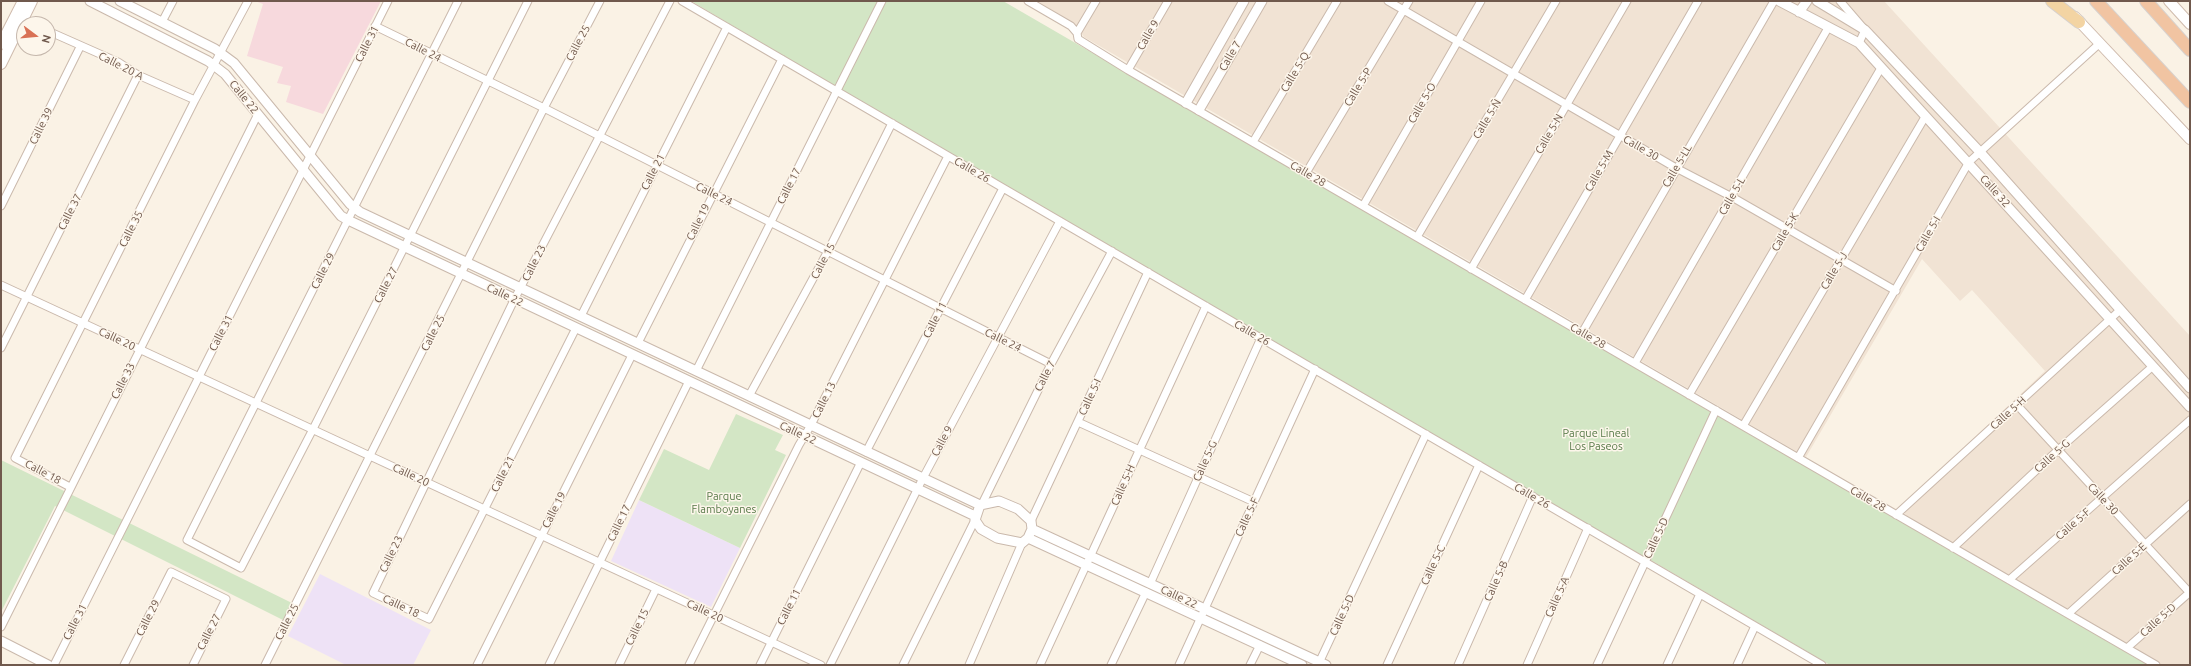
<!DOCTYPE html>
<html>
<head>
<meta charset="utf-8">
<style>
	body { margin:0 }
	#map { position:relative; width:2191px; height:666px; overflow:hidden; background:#faf2e5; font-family:Ubuntu,sans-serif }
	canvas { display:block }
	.frame { position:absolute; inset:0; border:2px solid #70594d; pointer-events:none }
	.north { position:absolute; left:16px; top:16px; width:40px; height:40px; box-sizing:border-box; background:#fdf6eb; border:1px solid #c5b7ac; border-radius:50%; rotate:106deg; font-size:11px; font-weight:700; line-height:16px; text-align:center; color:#70594d }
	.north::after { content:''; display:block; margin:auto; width:14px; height:18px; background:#d97155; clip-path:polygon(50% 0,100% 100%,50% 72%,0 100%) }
</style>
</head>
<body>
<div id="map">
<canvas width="2191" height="666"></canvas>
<div class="frame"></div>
<div class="north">N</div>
</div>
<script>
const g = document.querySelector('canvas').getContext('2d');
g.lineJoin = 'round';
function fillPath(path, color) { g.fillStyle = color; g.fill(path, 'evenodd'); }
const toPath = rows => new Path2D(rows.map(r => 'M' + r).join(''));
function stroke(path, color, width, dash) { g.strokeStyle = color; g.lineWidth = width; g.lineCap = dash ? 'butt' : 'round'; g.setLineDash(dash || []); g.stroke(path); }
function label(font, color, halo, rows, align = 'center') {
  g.font = font + ' Ubuntu,sans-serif'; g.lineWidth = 3; g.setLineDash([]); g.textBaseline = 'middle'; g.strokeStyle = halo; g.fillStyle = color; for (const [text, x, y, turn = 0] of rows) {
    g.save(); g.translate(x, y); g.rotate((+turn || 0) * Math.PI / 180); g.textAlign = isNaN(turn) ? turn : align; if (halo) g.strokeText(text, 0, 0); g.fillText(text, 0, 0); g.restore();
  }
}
fillPath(toPath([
	[1037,1,1884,1,2190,336,2190,665,2159,665,2009,580,1907,516,1900,508,2045,371,1972,290,1960,301,1922,259,1806,457,1084,37,1075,24]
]), '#f1e3d4');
fillPath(toPath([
	[639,500,740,548,711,607,611,561],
	[320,574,431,630,413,665,346,665,288,636]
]), '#eee2f6');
fillPath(toPath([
	[255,1,381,1,323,114,286,102,291,86,277,83,283,67,247,56,263,4]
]), '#f7d9dd');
fillPath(toPath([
	[691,1,1003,1,2148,665,1830,665,1654,562,1576,522,1148,272],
	[736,414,783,435,775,450,786,455,740,548,639,500,664,449,709,470],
	[1,460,292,603,283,620,55,506,1,612]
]), '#d3e6c5');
const minor = toPath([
	[458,1,187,540,241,568,313,429,528,1],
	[682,1,1822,665],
	[1028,1,1071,26,1077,33,1078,39,1128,70,2156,665],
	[1388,1,1676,168,1732,197,1896,291],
	[1840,1,1865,30,1859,43],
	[23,19,33,24],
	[162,22,173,1],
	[375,26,544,108,1051,364],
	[48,31,118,62,138,75,195,100],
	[1077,33,1096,1],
	[1128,70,1168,1],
	[1253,142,1337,1],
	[1306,173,1409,1],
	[1,206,80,47],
	[1363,206,1481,1],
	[1417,237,1556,1],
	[1471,269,1627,1],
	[1,285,821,665],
	[1525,300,1698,1],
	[581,316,727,27],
	[576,328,429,619,373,593,514,300,670,1],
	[1582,333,1774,1],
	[638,343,782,59],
	[1,348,138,75],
	[1635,363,1828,28],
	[696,371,882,1],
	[1689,395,1881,68],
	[749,396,828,251,892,123],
	[2017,405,2189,592],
	[1078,422,1254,502],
	[1743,426,1925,117],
	[866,452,1003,188],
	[1798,458,1969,162,2100,43],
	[70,487,15,458,195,100,248,1],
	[982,504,1051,364,1112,251],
	[1896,515,2119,311],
	[1031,521,1148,272],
	[1953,548,2058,450,2153,366],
	[2009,580,2190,420],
	[1150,584,1261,338],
	[2068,614,2190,504],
	[1,627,258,114],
	[2127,648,2190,592],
	[54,665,388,1],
	[124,665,171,572,226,599,193,665],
	[265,665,544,108,600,1],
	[477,665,632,355],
	[549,665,689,381],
	[619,665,656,589],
	[689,665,799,445,811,425,948,156],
	[760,665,861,462],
	[830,665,923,478,1060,221],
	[903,665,975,520],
	[969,665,1022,543],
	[1040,665,1206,306],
	[1111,665,1146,592],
	[1179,665,1315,369],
	[1250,665,1260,645],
	[1318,665,1426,434],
	[1387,665,1479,465],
	[1458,665,1533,496],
	[1527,665,1588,528],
	[1597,665,1716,410],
	[1667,665,1700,594],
	[1737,665,1755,626]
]);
const tertiary = toPath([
	[90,1,208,61,225,74,341,216,348,220,975,516],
	[120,1,215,49,234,63,350,204,360,212,980,505],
	[1779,1,1859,43,2190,407],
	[1817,1,1865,30,1980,152,2190,388],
	[1799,12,1807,1],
	[1186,103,1244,1],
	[1199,110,1262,1],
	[999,501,1018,509,1031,521,1032,529,1028,538,1022,543,997,538,981,529,975,520,980,505,999,501],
	[1032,529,1326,665],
	[1028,538,1302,665],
	[1,641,48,665]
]);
const secondary = toPath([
	[2169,1,2190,24],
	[2075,17,2190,139],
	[1,44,23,1],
	[1,64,32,1]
]);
const primary = toPath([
	[2052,1,2079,22]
]);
const trunk = toPath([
	[2096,1,2190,102],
	[2146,1,2190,50]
]);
stroke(minor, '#cab9ac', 9);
stroke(tertiary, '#cab9ac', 11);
stroke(secondary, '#cfbbad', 12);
stroke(primary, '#d7d1cd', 14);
stroke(trunk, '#d7d1cd', 14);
stroke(minor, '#fff', 7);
stroke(tertiary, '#fff', 9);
stroke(secondary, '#fff', 10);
stroke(primary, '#f3d4a3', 12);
stroke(trunk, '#f1c4a2', 12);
label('11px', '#70594d', '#fdf6eb', [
	["Calle 9",1148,35,-60],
	["Calle 25",578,43,-62],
	["Calle 31",367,44,-63],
	["Calle 24",423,50,27],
	["Calle 7",1230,56,-60],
	["Calle 20 A",121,66,27],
	["Calle 5-Q",1295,72,-59],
	["Calle 5-P",1358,87,-59],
	["Calle 22",244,97,51],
	["Calle 5-O",1422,103,-60],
	["Calle 5-Ñ",1487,119,-59],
	["Calle 39",41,126,-64],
	["Calle 5-N",1549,134,-60],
	["Calle 30",1641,148,30],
	["Calle 5-LL",1677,166,-60],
	["Calle 26",972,170,30],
	["Calle 5-M",1599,171,-60],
	["Calle 21",653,172,-63],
	["Calle 28",1308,174,30],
	["Calle 17",789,186,-63],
	["Calle 32",1995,191,48],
	["Calle 24",714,194,26],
	["Calle 5-L",1732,196,-60],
	["Calle 37",70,212,-63],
	["Calle 19",698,222,-64],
	["Calle 35",131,229,-63],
	["Calle 5-K",1785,232,-60],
	["Calle 5-I",1928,234,-60],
	["Calle 15",823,261,-62],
	["Calle 23",534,263,-63],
	["Calle 29",323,271,-63],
	["Calle 5-J",1834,271,-59],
	["Calle 27",386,285,-63],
	["Calle 22",505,295,25],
	["Calle 11",935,320,-63],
	["Calle 31",221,333,-63],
	["Calle 25",433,333,-63],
	["Calle 26",1252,333,30],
	["Calle 28",1588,336,30],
	["Calle 20",117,339,25],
	["Calle 24",1003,340,26],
	["Calle 7",1045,376,-63],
	["Calle 33",123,381,-63],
	["Calle 5-I",1090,397,-65],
	["Calle 13",824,400,-63],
	["Calle 5-H",2008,413,-42],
	["Calle 22",798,433,25],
	["Calle 9",942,441,-62],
	["Calle 5-G",2052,456,-42],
	["Calle 5-G",1205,461,-66],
	["Calle 18",43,472,28],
	["Calle 21",503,474,-63],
	["Calle 20",411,475,25],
	["Calle 5-H",1123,485,-66],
	["Calle 26",1532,496,30],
	["Calle 28",1868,499,30],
	["Calle 30",2103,499,47],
	["Calle 19",554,510,-63],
	["Calle 5-F",1247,517,-65],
	["Calle 17",619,523,-64],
	["Calle 5-F",2073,524,-41],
	["Calle 5-D",1656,538,-65],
	["Calle 23",391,554,-64],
	["Calle 5-E",2129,559,-42],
	["Calle 5-C",1433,565,-65],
	["Calle 5-B",1496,581,-66],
	["Calle 22",1179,597,25],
	["Calle 5-A",1557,597,-66],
	["Calle 18",401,606,25],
	["Calle 11",789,607,-63],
	["Calle 20",705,611,25],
	["Calle 5-D",1342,615,-65],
	["Calle 29",148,618,-63],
	["Calle 5-D",2158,620,-42],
	["Calle 31",75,622,-63],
	["Calle 25",287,622,-63],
	["Calle 15",637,627,-64],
	["Calle 27",209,632,-63]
]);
label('11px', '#587a49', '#fdf6eb', [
	["Parque Lineal",1596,433],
	["Los Paseos",1596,446],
	["Parque",724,496],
	["Flamboyanes",724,509]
]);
</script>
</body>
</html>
